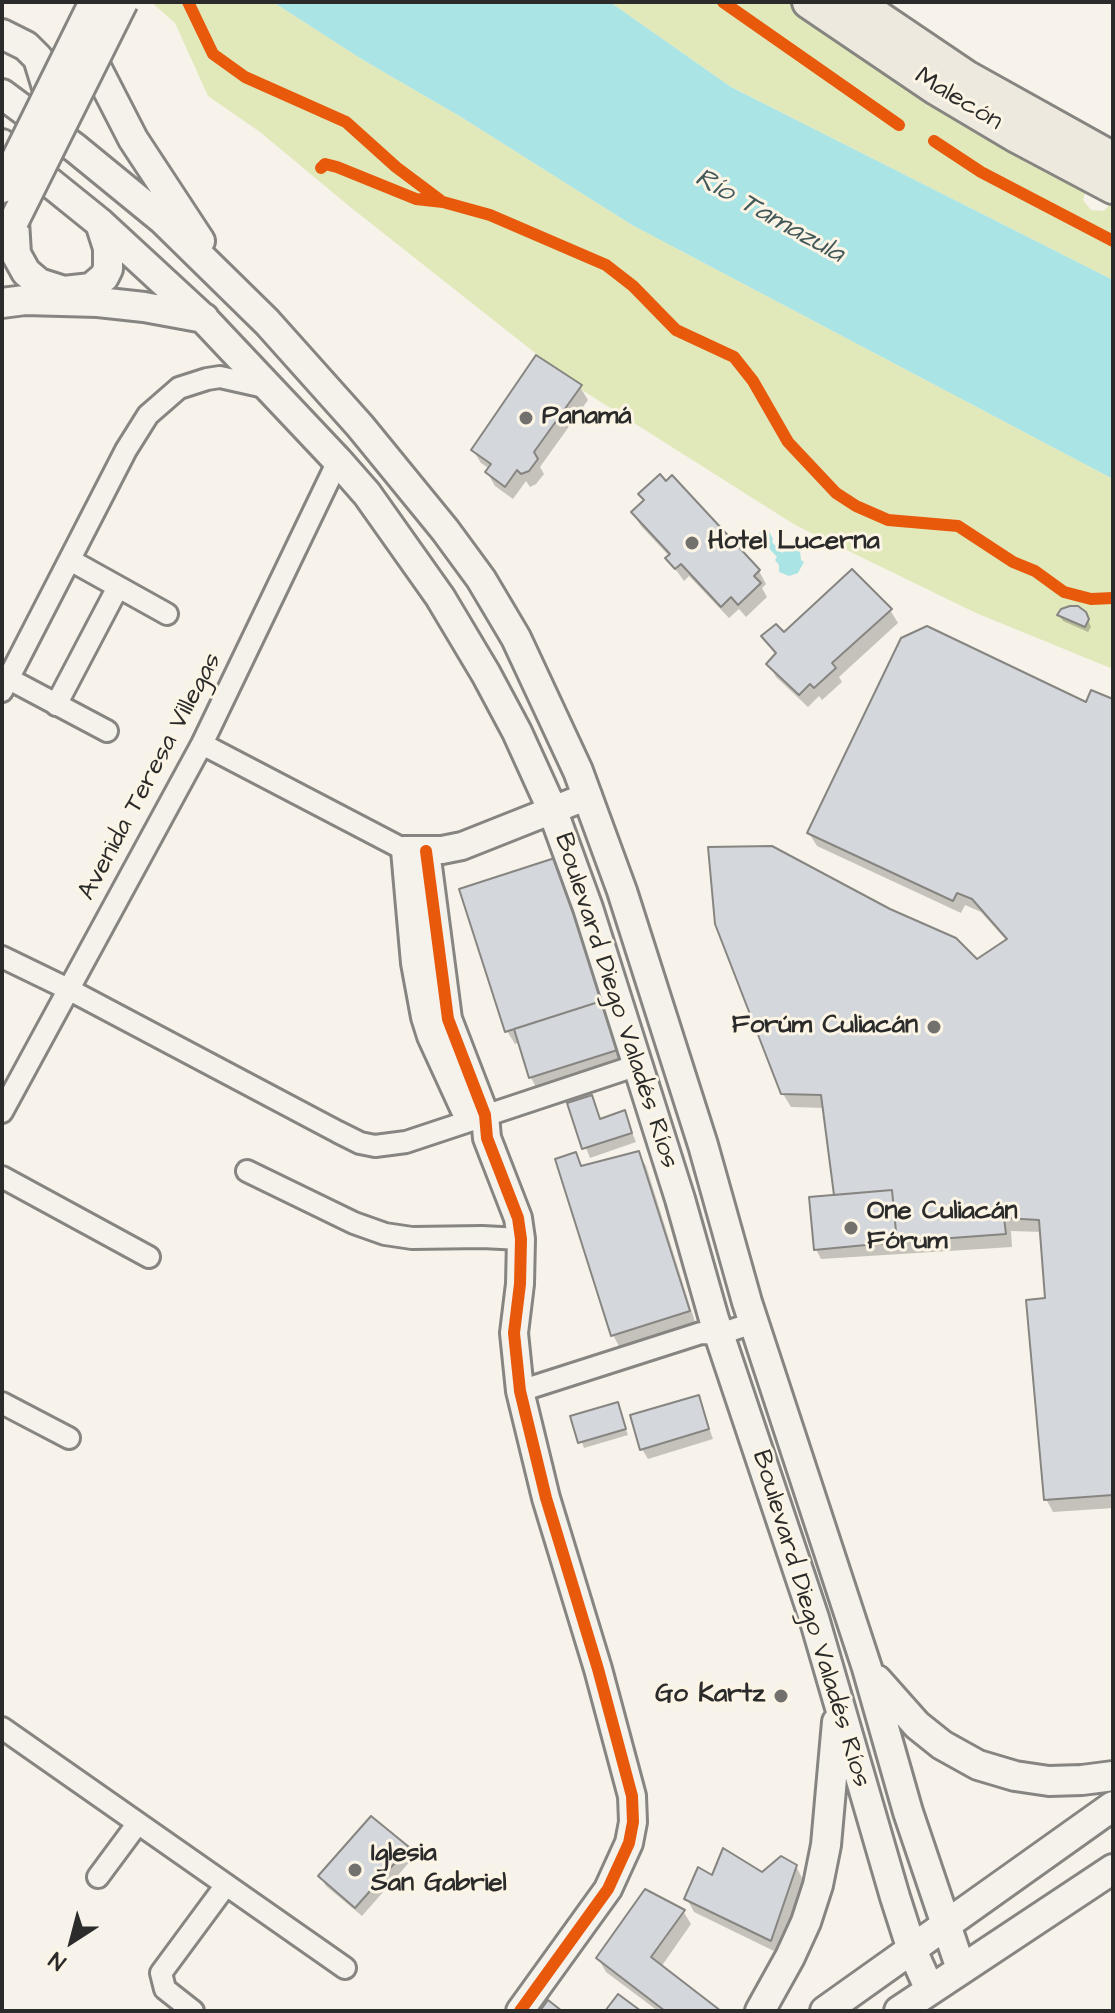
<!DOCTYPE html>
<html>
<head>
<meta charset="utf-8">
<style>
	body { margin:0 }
	#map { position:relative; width:1115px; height:2013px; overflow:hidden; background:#f7f3ea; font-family:"Architects Daughter",sans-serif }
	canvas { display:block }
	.frame { position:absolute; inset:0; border:4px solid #2b2b2b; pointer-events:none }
	.north { position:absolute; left:32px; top:1901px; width:80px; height:80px; -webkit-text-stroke:6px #fcf5e5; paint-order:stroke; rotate:216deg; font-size:22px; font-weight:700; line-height:32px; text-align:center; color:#2b2b2b }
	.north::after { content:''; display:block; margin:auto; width:28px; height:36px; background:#2b2b2b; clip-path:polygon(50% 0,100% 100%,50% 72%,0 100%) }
</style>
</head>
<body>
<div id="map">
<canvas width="1115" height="2013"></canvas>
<div class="frame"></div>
<div class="north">N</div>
</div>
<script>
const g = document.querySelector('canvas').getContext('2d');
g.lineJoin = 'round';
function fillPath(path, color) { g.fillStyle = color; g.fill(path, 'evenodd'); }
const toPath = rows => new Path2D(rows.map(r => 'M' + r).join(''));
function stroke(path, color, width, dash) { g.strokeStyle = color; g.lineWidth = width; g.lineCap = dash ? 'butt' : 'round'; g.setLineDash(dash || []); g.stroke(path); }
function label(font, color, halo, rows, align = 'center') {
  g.font = font + ' "Architects Daughter",sans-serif'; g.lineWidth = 6; g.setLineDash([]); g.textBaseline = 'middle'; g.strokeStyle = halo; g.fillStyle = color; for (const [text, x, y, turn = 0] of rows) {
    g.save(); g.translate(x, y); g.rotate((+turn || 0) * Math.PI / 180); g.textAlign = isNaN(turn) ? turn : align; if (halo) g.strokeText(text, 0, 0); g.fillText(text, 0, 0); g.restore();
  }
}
fillPath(toPath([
	[151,2,273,2,363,60,461,117,632,225,1113,479,1113,669,976,613,795,525,582,390,349,206,260,132,208,96,175,23],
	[610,2,792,2,859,49,1087,187,1083,200,1091,210,1104,211,1113,201,1113,280,731,87]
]), '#e1e9bb');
fillPath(toPath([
	[273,2,610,2,731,87,1113,280,1113,479,632,225,461,117,363,60],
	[762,529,770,533,773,539,772,542,782,553,790,546,793,549,800,551,801,560,804,562,798,573,789,576,779,572,779,565,775,560,777,557,764,543,758,545,755,539]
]), '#abe4e4');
fillPath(toPath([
	[580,387,588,400,540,467,544,474,536,484,530,487,526,481,513,499,495,486,487,472,490,469,481,463,473,450],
	[641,494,759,571,766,584,762,588,767,597,746,617,739,609,729,618,689,576,684,581,668,559,670,557,641,526,633,513,645,502],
	[890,610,898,623,839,677,842,682,822,700,819,696,808,707,776,677,769,664,776,655,763,636,784,635],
	[1059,615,1088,620,1091,627,1088,632,1063,621],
	[1113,701,1113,1508,1053,1512,1046,1499,1047,1300,1042,1232,1011,1231,1012,1247,821,1259,816,1249,836,1197,825,1108,791,1107,783,1094,1007,941,981,912,965,905,961,913,817,846,809,833,1087,704],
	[461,890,633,1060,538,1091,531,1078,520,1042,515,1044,507,1031],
	[591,1097,601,1120,624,1113,636,1142,590,1158,569,1104],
	[638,1153,646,1166,696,1325,620,1348,613,1335,576,1155,583,1168],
	[698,1397,713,1439,648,1459,642,1449],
	[617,1404,628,1435,584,1448,573,1417],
	[408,1849,413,1858,362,1916,326,1886,320,1876],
	[796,1866,803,1880,778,1953,694,1912,687,1899,713,1878,762,1874],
	[683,1911,691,1924,661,1967,718,2011,658,2011,606,1972,598,1958]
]), '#0003');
const building = toPath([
	[536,355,582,385,534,452,538,459,529,471,521,474,517,470,505,487,485,472,491,464,471,450,536,355],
	[660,474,666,481,672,475,760,570,754,576,761,583,738,605,731,597,721,607,681,564,675,569,665,558,670,554,631,512,644,500,638,494,660,474],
	[852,569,892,609,832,663,836,668,814,688,810,684,799,695,766,664,776,653,761,636,776,624,784,632,852,569],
	[1070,606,1078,606,1086,612,1089,619,1085,627,1057,615,1061,609,1070,606],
	[927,626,1086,702,1091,690,1113,699,1113,1495,1044,1500,1026,1300,1045,1298,1039,1220,1004,1218,1006,1234,897,1242,892,1190,834,1195,821,1095,781,1094,715,924,708,847,772,846,890,909,956,938,977,959,1007,939,972,899,957,893,953,901,807,833,901,638,927,626],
	[564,855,611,998,505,1032,459,889,564,855],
	[611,998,627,1047,529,1078,514,1029,611,998],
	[592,1095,600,1119,625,1110,632,1133,582,1149,567,1103,592,1095],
	[639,1151,690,1311,611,1336,555,1159,576,1152,581,1166,639,1151],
	[892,1190,897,1242,814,1250,809,1197,892,1190],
	[699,1395,709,1429,640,1450,630,1415,699,1395],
	[618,1402,626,1429,578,1443,570,1416,618,1402],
	[371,1816,409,1847,355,1908,318,1876,371,1816],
	[723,1848,762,1872,781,1856,797,1865,771,1941,684,1899,698,1867,712,1875,723,1848],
	[645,1889,685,1910,651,1957,721,2011,665,2011,596,1958,645,1889],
	[618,1994,641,2011,605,2011,618,1994],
	[548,2000,562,2011,540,2011,548,2000]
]);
fillPath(building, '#d4d7db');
stroke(building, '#878581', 2);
const minor = toPath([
	[70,560,167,614],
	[9,679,107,731],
	[2,691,126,450,148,415,179,388,207,379,220,377,269,388],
	[56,705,118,587],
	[202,744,405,850],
	[2,957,68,989,338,1132,360,1143,375,1146,406,1142,638,1065],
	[2,1112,202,744,338,461],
	[247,1171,354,1223,385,1234,412,1238,482,1237,521,1239],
	[2,1177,149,1257],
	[520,1391,701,1333,720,1334,753,1323],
	[2,1403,69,1438],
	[2,1728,345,1968],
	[98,1877,138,1823],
	[193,2011,165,1989,161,1973,226,1885]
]);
const tertiary = toPath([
	[426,851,448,1019,485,1115,487,1138,518,1218,521,1239,520,1284,514,1333,520,1391,546,1498,598,1669,632,1796,633,1822,629,1843,608,1889,520,2011],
	[464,1108,431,1036,425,1017,415,963,405,850,442,850,462,846,588,796]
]);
const secondary = toPath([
	[2,34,26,46,38,58,49,94],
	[93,61,133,139,200,241],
	[2,94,75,148,163,220,267,322,360,426,445,530,481,579,516,638,578,771,622,891,703,1145,747,1302,867,1668,908,1812,961,1969],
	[2,144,100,223,204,319,338,461,367,494,440,597,486,674,517,732,552,809,588,908,680,1199,714,1319,814,1618,895,1897,912,1950,930,1990],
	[14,221,16,254,26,272,39,283,64,291,91,288,104,277,108,269,108,248,100,223],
	[2,303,25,300,98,302,144,307,204,318],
	[877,1680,917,1725,942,1745,978,1765,1015,1776,1049,1781,1082,1780,1113,1776],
	[760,2011,790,1957,806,1922,818,1885,826,1845,837,1722],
	[825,2011,1113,1806],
	[899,2011,1113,1869]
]);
const primary = toPath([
	[809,2,936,88,1015,135,1113,187],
	[855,2,966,77,1113,159]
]);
stroke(minor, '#878581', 26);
stroke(tertiary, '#878581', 32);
stroke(secondary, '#878581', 34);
stroke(primary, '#878581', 38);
stroke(minor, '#f5f2ec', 20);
stroke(tertiary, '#f5f2ec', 26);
stroke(secondary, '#f5f2ec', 28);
stroke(primary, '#eee9df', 32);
const secondaryBridge = toPath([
	[2,188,94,2],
	[14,221,123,2]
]);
stroke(secondaryBridge, '#878581', 34, []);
stroke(secondaryBridge, '#f5f2ec', 28);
stroke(toPath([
	[188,2,213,54,245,77,346,122,396,167,440,200],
	[723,2,899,125],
	[934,141,981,172,1113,241],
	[321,168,325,164,337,167,416,199,443,202,490,215,606,265,633,286,676,330,734,357,753,381,788,442,836,493,856,506,888,520,958,526,1013,562,1035,571,1064,592,1091,599,1113,598],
	[426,851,448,1019,485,1115,487,1138,518,1218,521,1239,520,1284,514,1333,520,1391,546,1498,598,1669,632,1796,633,1822,629,1843,608,1889,520,2011]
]), '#e8590c', 12);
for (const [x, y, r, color] of [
	[526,418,8,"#72716e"],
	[692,543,8,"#72716e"],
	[934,1027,8,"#72716e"],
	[851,1228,8,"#72716e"],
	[781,1696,8,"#72716e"],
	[355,1870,8,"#72716e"]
]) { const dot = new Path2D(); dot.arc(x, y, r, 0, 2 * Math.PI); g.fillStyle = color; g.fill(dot); stroke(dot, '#fcf5e5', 3); }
label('26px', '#2b2b2b', '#fcf5e5', [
	["Malecón",958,100,31],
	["Avenida Teresa Villegas",151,777,-62],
	["Boulevard Diego Valadés Ríos",615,1001,72],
	["Boulevard Diego Valadés Ríos",810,1619,73]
]);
label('bold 26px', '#2b2b2b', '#fcf5e5', [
	["Panamá",542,418],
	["Hotel Lucerna",708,543],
	["Forúm Culiacán",918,1027,"right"],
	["One Culiacán",867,1213],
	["Fórum",867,1243],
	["Go Kartz",765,1696,"right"],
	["Iglesia",371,1855],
	["San Gabriel",371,1885]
], 'left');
label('italic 28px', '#435859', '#fcf5e5', [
	["Río Tamazula",769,217,29]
]);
</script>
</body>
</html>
